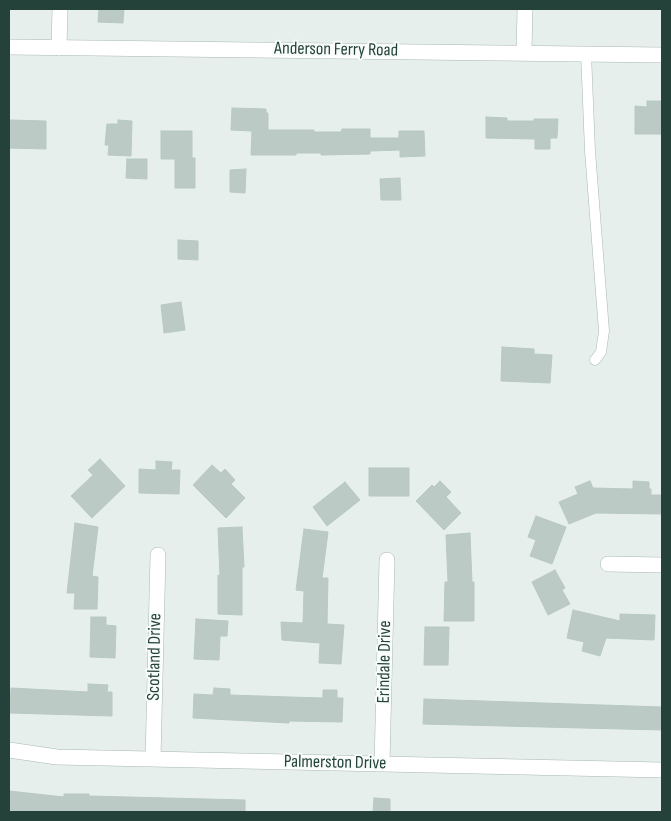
<!DOCTYPE html>
<html>
<head>
<meta charset="utf-8">
<style>
	body { margin:0 }
	#map { position:relative; width:671px; height:821px; overflow:hidden; background:#e6efeb; font-family:"Sofia Sans Condensed",sans-serif }
	canvas { display:block }
	.frame { position:absolute; inset:0; border:10px solid #24423a; pointer-events:none }
</style>
</head>
<body>
<div id="map">
<canvas width="671" height="821"></canvas>
<div class="frame"></div>
</div>
<script>
const g = document.querySelector('canvas').getContext('2d');
g.lineJoin = 'round';
function fillPath(path, color) { g.fillStyle = color; g.fill(path, 'evenodd'); }
const toPath = rows => new Path2D(rows.map(r => 'M' + r).join(''));
function stroke(path, color, width, dash) { g.strokeStyle = color; g.lineWidth = width; g.lineCap = dash ? 'butt' : 'round'; g.setLineDash(dash || []); g.stroke(path); }
function label(font, color, halo, rows, align = 'center') {
  g.font = font + ' "Sofia Sans Condensed",sans-serif'; g.lineWidth = 4; g.setLineDash([]); g.textBaseline = 'middle'; g.strokeStyle = halo; g.fillStyle = color; for (const [text, x, y, turn = 0] of rows) {
    g.save(); g.translate(x, y); g.rotate((+turn || 0) * Math.PI / 180); g.textAlign = isNaN(turn) ? turn : align; if (halo) g.strokeText(text, 0, 0); g.fillText(text, 0, 0); g.restore();
  }
}
const building = toPath([
	[99,9,124,9,123,23,98,22,99,9],
	[647,101,662,101,662,134,635,134,635,106,647,107,647,101],
	[232,108,266,109,266,113,268,113,268,130,314,130,314,132,341,132,342,129,370,129,370,138,399,138,399,131,424,131,425,156,400,157,400,150,370,151,370,154,321,155,321,153,296,153,296,155,251,155,252,131,231,130,232,108],
	[486,117,507,118,507,121,534,121,534,119,558,119,557,138,550,138,550,149,535,149,535,139,486,138,486,117],
	[9,120,46,121,46,149,9,148,9,120],
	[118,120,132,121,131,156,108,155,109,145,105,145,107,124,118,124,118,120],
	[161,131,192,131,192,158,195,158,195,188,175,188,175,159,161,159,161,131],
	[127,159,147,159,147,179,126,178,127,159],
	[246,169,245,193,230,192,230,170,246,169],
	[400,178,401,200,381,200,380,179,400,178],
	[178,240,198,241,198,260,178,259,178,240],
	[181,302,185,330,164,333,161,305,181,302],
	[502,347,534,349,534,354,552,355,550,383,501,381,502,347],
	[100,459,125,486,92,518,71,496,93,475,88,470,100,459],
	[156,461,172,462,171,470,180,470,179,494,139,493,139,469,156,470,156,461],
	[212,465,221,473,225,469,235,480,231,484,245,498,226,518,193,485,212,465],
	[369,468,409,468,409,496,369,496,369,468],
	[440,481,451,492,446,497,461,513,444,530,416,501,432,485,434,487,440,481],
	[590,481,593,488,633,489,633,481,649,482,649,489,651,489,651,495,662,495,662,514,596,513,569,524,559,502,578,494,575,487,590,481],
	[345,482,360,500,327,526,313,507,345,482],
	[536,516,566,527,552,564,530,556,536,540,528,537,536,516],
	[75,523,98,527,92,576,98,577,97,609,74,609,75,593,67,593,75,523],
	[242,527,244,567,242,567,242,615,218,614,218,575,220,576,218,528,242,527],
	[304,529,328,532,322,578,328,578,327,624,344,625,341,664,319,663,320,643,282,640,281,622,303,623,304,591,296,590,304,529],
	[470,533,472,582,474,582,474,621,444,621,445,582,448,582,446,535,470,533],
	[555,570,565,588,562,590,570,604,548,615,532,582,555,570],
	[573,610,620,621,620,614,655,615,654,640,606,638,600,656,582,651,584,642,567,638,573,610],
	[91,617,106,617,106,625,116,626,115,658,90,657,91,617],
	[196,619,228,621,227,636,220,636,219,660,194,659,196,619],
	[425,627,449,627,448,665,424,665,425,627],
	[88,684,108,685,107,692,112,692,112,716,10,713,11,688,88,692,88,684],
	[214,688,230,689,230,695,290,697,323,698,323,690,337,690,337,698,343,698,342,722,289,721,289,723,193,718,194,694,213,695,214,688],
	[424,699,662,707,662,730,423,724,424,699],
	[9,791,64,797,64,794,89,794,89,796,245,800,245,812,9,812,9,791],
	[374,798,390,799,390,812,373,812,374,798]
]);
fillPath(building, '#bbcac4');
stroke(building, '#b8c9c2', 1);
const service = toPath([
	[586,53,590,151,604,331,601,352,595,360]
]);
const minor = toPath([
	[59,48,60,9],
	[524,52,525,9],
	[608,564,662,565],
	[9,750,57,757,662,770],
	[153,759,158,555],
	[382,764,387,560]
]);
const tertiary = toPath([
	[9,47,662,55]
]);
stroke(service, '#a8b8b2', 11);
stroke(minor, '#a8b8b2', 16);
stroke(tertiary, '#a8b8b2', 16);
stroke(service, '#fff', 10);
stroke(minor, '#fff', 15);
stroke(tertiary, '#fff', 15);
label('18px', '#24423a', '#f7fbf9', [
	["Anderson Ferry Road",336,50,1],
	["Scotland Drive",155,657,-89],
	["Erindale Drive",385,662,-89],
	["Palmerston Drive",335,763,1]
]);
</script>
</body>
</html>
